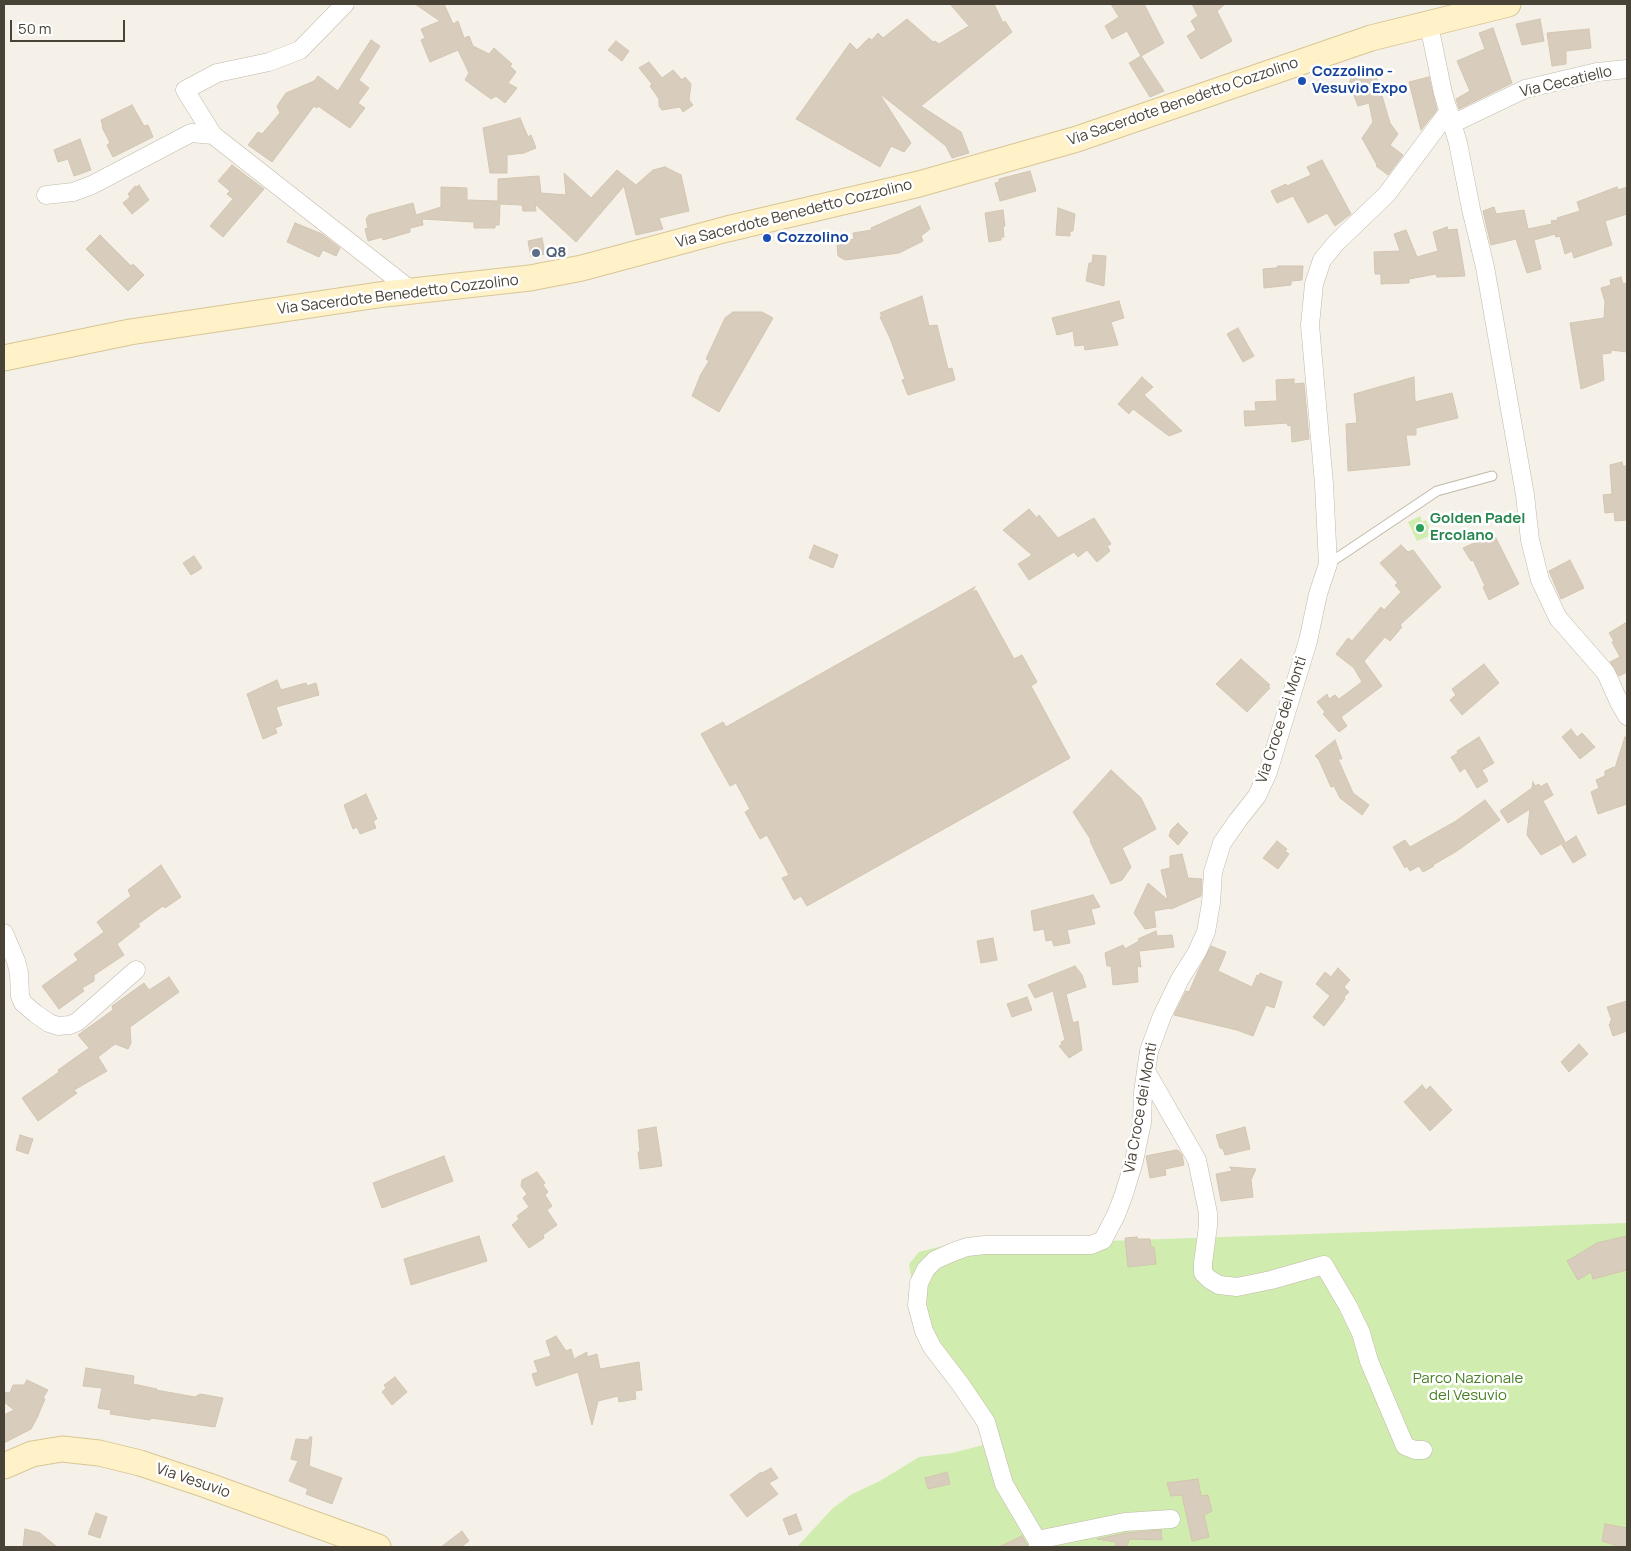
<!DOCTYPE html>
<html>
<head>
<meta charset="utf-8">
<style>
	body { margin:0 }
	#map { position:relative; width:1631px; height:1551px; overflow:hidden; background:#f5f1e8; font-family:Manrope,sans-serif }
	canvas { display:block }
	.frame { position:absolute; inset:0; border:5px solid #494236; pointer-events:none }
	.scale { position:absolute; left:10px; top:20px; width:115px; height:22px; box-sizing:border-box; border:2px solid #494236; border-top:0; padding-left:6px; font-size:15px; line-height:18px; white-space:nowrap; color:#494236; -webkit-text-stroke:4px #fff; paint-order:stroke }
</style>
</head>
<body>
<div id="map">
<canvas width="1631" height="1551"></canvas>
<div class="frame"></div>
<div class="scale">50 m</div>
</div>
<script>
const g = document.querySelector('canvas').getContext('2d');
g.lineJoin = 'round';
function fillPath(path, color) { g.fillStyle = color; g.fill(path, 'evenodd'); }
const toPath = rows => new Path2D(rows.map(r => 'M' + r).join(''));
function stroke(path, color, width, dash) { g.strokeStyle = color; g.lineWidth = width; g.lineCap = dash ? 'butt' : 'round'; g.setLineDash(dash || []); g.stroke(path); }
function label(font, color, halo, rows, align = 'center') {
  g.font = font + ' Manrope,sans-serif'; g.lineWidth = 5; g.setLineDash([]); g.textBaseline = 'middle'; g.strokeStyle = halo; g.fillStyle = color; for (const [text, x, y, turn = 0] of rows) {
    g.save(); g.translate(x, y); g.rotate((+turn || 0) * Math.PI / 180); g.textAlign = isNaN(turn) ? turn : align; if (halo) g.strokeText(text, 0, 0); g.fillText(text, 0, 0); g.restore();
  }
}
fillPath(toPath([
	[1420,516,1422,522,1426,520,1432,535,1417,541,1408,522],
	[1627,1223,1627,1547,797,1547,833,1508,852,1494,880,1481,919,1457,952,1453,991,1443,934,1353,913,1288,909,1264,919,1252,958,1242,1106,1241]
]), '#d1ecaf');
const building = toPath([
	[415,4,444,4,453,24,458,21,464,38,469,36,473,46,489,54,494,48,512,64,510,66,516,72,508,83,517,88,505,103,496,96,491,99,465,80,469,73,458,50,430,62,421,40,425,38,421,29,440,21,415,4],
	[950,4,994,4,1003,23,1005,21,1012,32,921,106,961,132,969,153,952,158,946,146,879,93,911,143,904,152,891,146,880,167,796,119,850,43,857,50,869,38,872,40,878,33,883,38,907,19,933,42,935,41,939,44,969,26,950,4],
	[1111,4,1144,4,1164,43,1141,56,1127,31,1112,39,1105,26,1119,17,1111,4],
	[1192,4,1225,4,1217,11,1232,41,1201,59,1187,36,1196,30,1191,21,1198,16,1192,4],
	[1540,19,1544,41,1522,45,1516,24,1540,19],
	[1493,28,1512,83,1459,109,1456,99,1470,91,1457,61,1485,49,1479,33,1493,28],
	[1589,29,1591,48,1566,51,1566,64,1552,66,1547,33,1589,29],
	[371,40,380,46,359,80,369,88,358,103,365,108,350,128,318,106,317,108,314,106,272,162,248,145,258,132,262,134,280,113,277,106,286,93,314,81,318,76,338,91,371,40],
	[616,41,629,51,622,61,608,50,616,41],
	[1141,56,1164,91,1150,97,1129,63,1141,56],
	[649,62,662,78,673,70,682,80,685,77,691,84,689,100,693,105,683,112,680,107,662,110,659,106,659,99,650,86,652,84,639,68,649,62],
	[1365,71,1375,72,1390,123,1398,134,1390,145,1403,155,1388,175,1376,166,1377,165,1362,138,1373,122,1369,103,1358,106,1349,83,1352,76,1355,76,1358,73,1361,74,1365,71],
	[1429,77,1437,110,1421,130,1409,82,1429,77],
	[132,105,144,126,148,125,153,137,113,157,107,145,110,143,102,127,103,127,101,120,132,105],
	[520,118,528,137,531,135,536,148,524,153,507,155,507,173,490,173,483,128,520,118],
	[80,139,91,170,74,176,68,159,58,162,54,150,80,139],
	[1322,160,1351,214,1335,226,1327,213,1308,223,1293,196,1277,203,1271,191,1286,184,1287,186,1311,175,1307,167,1322,160],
	[232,165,264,189,223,237,210,226,233,199,227,194,230,191,218,181,232,165],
	[665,167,681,175,689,211,659,218,663,229,636,235,624,186,576,242,535,204,536,211,523,211,522,205,500,204,499,225,495,225,495,228,474,228,474,222,422,219,423,225,410,228,410,232,383,240,382,237,368,241,365,229,368,228,366,219,369,215,413,203,416,215,441,207,441,187,467,188,467,200,498,201,498,179,539,176,541,193,566,195,564,173,591,198,617,170,636,185,653,170,665,167],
	[1030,171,1036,191,1000,201,995,183,999,182,999,179,1030,171],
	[139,185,149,200,132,214,123,203,130,197,128,194,135,186,137,187,139,185],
	[1617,187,1618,190,1627,187,1627,214,1605,221,1612,245,1574,258,1572,251,1565,254,1560,236,1556,237,1555,234,1534,240,1541,269,1527,273,1516,239,1491,245,1483,211,1494,207,1496,214,1524,210,1528,229,1552,224,1551,221,1558,220,1557,218,1580,211,1577,202,1617,187],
	[920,206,930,229,921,236,923,241,899,253,845,260,838,256,837,242,854,239,853,233,872,230,871,228,920,206],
	[1058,208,1075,214,1073,231,1070,231,1070,236,1056,235,1058,208],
	[1003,210,1005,226,1003,227,1004,237,1001,237,1001,240,989,242,985,213,1003,210],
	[295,223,322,234,340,248,336,256,323,250,319,257,287,242,295,223],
	[1447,227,1448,230,1457,229,1465,276,1437,277,1436,274,1409,279,1409,283,1381,284,1381,274,1375,274,1374,252,1400,251,1394,234,1406,230,1417,257,1438,251,1433,232,1447,227],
	[100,235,131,266,133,264,144,275,128,291,86,249,100,235],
	[542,238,545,254,531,257,528,241,542,238],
	[1093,255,1106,256,1104,286,1086,281,1089,263,1092,263,1093,255],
	[1278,266,1303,266,1302,280,1291,281,1291,285,1264,288,1263,269,1276,268,1278,266],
	[1621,277,1623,284,1627,283,1627,352,1611,350,1611,353,1602,354,1604,380,1581,389,1570,323,1604,318,1605,302,1601,288,1611,285,1610,280,1621,277],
	[922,296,929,326,937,325,948,369,952,368,955,380,908,395,902,380,905,379,890,338,880,317,882,316,880,313,922,296],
	[1119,301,1124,318,1111,322,1118,345,1085,350,1084,345,1075,346,1073,331,1057,335,1052,318,1119,301],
	[733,312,762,312,773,318,719,412,692,396,701,374,709,361,706,359,725,318,733,312],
	[1238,328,1254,356,1243,362,1227,334,1238,328],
	[1142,377,1153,387,1144,395,1182,431,1169,436,1133,409,1129,414,1118,404,1142,377],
	[1414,377,1415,402,1452,393,1458,418,1416,428,1416,435,1406,435,1410,465,1348,471,1346,424,1357,423,1354,394,1414,377],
	[1294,379,1294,384,1304,383,1309,439,1292,442,1291,425,1288,426,1287,423,1245,426,1244,411,1256,411,1255,402,1277,401,1276,380,1294,379],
	[1622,462,1623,466,1627,466,1627,520,1615,521,1614,512,1605,513,1603,495,1612,494,1610,465,1622,462],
	[1029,509,1037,518,1039,515,1058,538,1094,518,1111,544,1107,546,1110,551,1097,562,1087,550,1078,557,1074,552,1029,580,1018,564,1032,555,1003,530,1029,509],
	[1494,534,1519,584,1489,600,1483,587,1485,586,1473,560,1471,561,1463,548,1494,534],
	[814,545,838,555,833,568,809,558,814,545],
	[1401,545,1408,552,1413,550,1441,587,1400,625,1402,627,1390,641,1385,637,1364,661,1382,686,1341,717,1347,726,1339,732,1323,714,1325,712,1317,702,1327,694,1329,699,1335,695,1339,699,1362,682,1354,668,1336,654,1348,638,1352,641,1381,607,1384,610,1401,592,1395,585,1398,583,1380,563,1401,545],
	[194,556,202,568,191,575,183,563,194,556],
	[1570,560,1584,588,1561,599,1549,571,1570,560],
	[975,587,971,593,976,590,1014,659,1022,655,1037,682,1031,686,1070,758,807,906,801,896,794,900,782,878,789,875,767,835,760,839,745,812,750,809,736,783,730,786,701,734,723,722,726,727,975,587],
	[1627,622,1627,672,1619,676,1610,662,1620,657,1612,642,1614,641,1609,633,1627,622],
	[1241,659,1270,685,1268,687,1270,688,1247,712,1216,684,1241,659],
	[1484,664,1499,683,1462,715,1450,700,1456,695,1452,689,1484,664],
	[277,680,281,690,306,683,307,686,316,683,319,695,276,707,282,725,275,728,277,733,263,739,247,694,277,680],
	[1571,729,1577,737,1582,733,1595,747,1580,759,1562,737,1571,729],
	[1479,737,1494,763,1482,770,1488,781,1477,788,1465,768,1460,772,1451,757,1458,753,1457,751,1479,737],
	[1625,737,1627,738,1627,804,1598,814,1591,792,1599,788,1596,780,1605,776,1605,771,1614,767,1615,768,1625,737],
	[1335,740,1342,759,1338,759,1353,793,1369,805,1362,815,1340,798,1334,786,1331,787,1319,760,1315,756,1335,740],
	[1111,770,1141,798,1156,829,1122,848,1131,867,1122,880,1111,884,1090,841,1091,840,1073,812,1111,770],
	[1533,782,1535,786,1539,784,1540,787,1547,783,1553,795,1543,801,1565,842,1541,855,1527,835,1530,809,1508,823,1500,811,1532,788,1533,782],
	[366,794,377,819,373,821,376,828,360,834,357,827,353,829,344,805,366,794],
	[1485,800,1500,820,1457,851,1433,865,1434,866,1423,872,1419,866,1410,871,1407,866,1405,868,1393,847,1405,840,1410,847,1456,821,1485,800],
	[1178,823,1188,833,1178,845,1169,836,1171,830,1178,823],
	[1576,836,1586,855,1573,863,1562,845,1576,836],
	[1277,841,1287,849,1285,851,1289,854,1278,869,1263,858,1277,841],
	[1182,854,1188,878,1202,879,1201,896,1171,909,1170,908,1154,911,1156,927,1145,929,1134,913,1148,883,1168,900,1161,870,1170,868,1170,856,1182,854],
	[161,865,181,897,165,908,163,906,138,924,140,926,117,944,124,955,94,975,94,981,82,988,84,991,59,1009,42,986,78,960,74,954,104,932,97,922,131,896,128,890,161,865],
	[1093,895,1100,907,1091,909,1095,924,1067,930,1070,943,1054,946,1052,940,1046,941,1044,929,1034,931,1031,911,1093,895],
	[1156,931,1157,936,1172,935,1174,947,1139,951,1141,967,1137,966,1138,982,1113,985,1111,966,1107,966,1105,953,1123,945,1125,949,1139,941,1138,939,1156,931],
	[993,938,997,960,981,963,977,941,993,938],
	[1211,946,1226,952,1218,971,1252,987,1257,975,1259,976,1260,973,1282,982,1274,1008,1266,1005,1253,1036,1237,1030,1174,1015,1186,991,1189,992,1199,969,1211,946],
	[1075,966,1082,975,1086,987,1066,994,1073,1023,1078,1021,1082,1050,1069,1058,1059,1046,1062,1045,1061,1042,1065,1040,1053,991,1035,998,1028,985,1075,966],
	[1338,968,1350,980,1344,987,1349,992,1344,997,1345,999,1324,1026,1313,1017,1330,996,1316,984,1325,972,1331,977,1338,968],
	[169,977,179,992,130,1027,131,1043,128,1049,115,1044,98,1057,107,1071,74,1090,77,1093,38,1121,22,1098,59,1072,58,1070,89,1048,78,1035,113,1010,112,1006,144,983,149,990,169,977],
	[1027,997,1032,1010,1012,1017,1007,1004,1027,997],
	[1627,1001,1627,1031,1613,1036,1609,1024,1611,1024,1610,1021,1612,1021,1607,1007,1627,1001],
	[1579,1044,1588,1054,1569,1072,1561,1062,1579,1044],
	[1422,1085,1426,1090,1430,1086,1452,1110,1430,1131,1404,1102,1422,1085],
	[656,1127,662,1166,640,1169,638,1152,640,1152,638,1130,656,1127],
	[1245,1127,1250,1149,1225,1155,1223,1149,1220,1148,1216,1135,1245,1127],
	[20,1135,33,1139,28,1154,16,1150,20,1135],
	[1176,1150,1179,1151,1182,1155,1184,1165,1165,1169,1166,1175,1150,1178,1146,1156,1176,1150],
	[444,1156,453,1181,382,1208,373,1183,444,1156],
	[1230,1167,1256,1169,1251,1180,1253,1197,1221,1201,1216,1174,1232,1171,1230,1167],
	[537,1172,545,1183,543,1185,548,1192,545,1195,552,1206,547,1210,557,1225,543,1235,544,1238,529,1248,512,1225,519,1219,517,1216,529,1207,523,1198,527,1194,521,1186,522,1180,537,1172],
	[479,1236,487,1261,411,1285,404,1259,479,1236],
	[1627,1236,1627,1270,1593,1279,1591,1272,1578,1280,1567,1261,1597,1243,1627,1236],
	[1137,1237,1137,1239,1150,1239,1151,1247,1154,1247,1156,1264,1128,1267,1125,1238,1137,1237],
	[556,1336,566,1351,571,1349,574,1359,587,1352,587,1357,597,1354,600,1369,639,1362,642,1390,635,1391,636,1399,619,1402,618,1396,598,1401,592,1425,578,1372,536,1386,532,1374,538,1372,534,1361,551,1356,546,1341,556,1336],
	[86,1368,134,1376,133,1384,157,1389,156,1390,195,1397,200,1394,223,1398,215,1427,151,1418,150,1420,110,1414,111,1410,98,1408,102,1388,83,1386,86,1368],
	[395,1377,407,1392,392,1405,382,1392,386,1388,384,1385,395,1377],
	[27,1380,48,1390,43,1398,45,1399,37,1418,31,1429,4,1443,4,1415,14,1410,4,1402,4,1392,10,1393,13,1385,24,1385,27,1380],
	[310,1437,312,1437,309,1466,342,1478,332,1504,306,1494,308,1489,289,1481,298,1461,291,1459,296,1439,308,1440,310,1437],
	[771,1468,778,1478,769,1483,778,1494,747,1517,730,1495,761,1472,762,1473,771,1468],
	[947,1472,950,1484,928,1489,925,1478,947,1472],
	[1198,1479,1201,1496,1208,1495,1212,1511,1204,1515,1209,1537,1192,1541,1182,1495,1171,1496,1167,1483,1198,1479],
	[96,1513,107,1517,100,1538,88,1534,96,1513],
	[796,1514,802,1530,789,1535,783,1519,796,1514],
	[1605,1524,1627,1528,1627,1547,1621,1547,1602,1541,1605,1524],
	[25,1529,40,1533,57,1547,23,1547,25,1529],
	[1161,1530,1162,1540,1129,1539,1127,1547,1115,1547,1116,1542,1097,1539,1126,1533,1161,1530],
	[462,1531,469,1541,461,1547,441,1547,462,1531],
	[1022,1536,1028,1547,999,1547,1022,1536]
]);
fillPath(building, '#d8cdbd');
stroke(building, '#d3c5b0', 1);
const lane = toPath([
	[1328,564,1437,491,1492,476]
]);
const street = toPath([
	[345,4,300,50,269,62,217,73,185,90,213,135,412,291],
	[1429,25,1443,93,1458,143,1471,209,1485,267,1525,495,1530,540,1540,580,1558,618,1606,673,1619,702,1627,716],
	[1452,124,1525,89,1597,72,1627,69],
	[46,195,73,192,92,185,191,133,213,135],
	[4,933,16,961,19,973,20,996,23,1003,36,1014,49,1023,58,1026,70,1025,77,1022,136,970],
	[1146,1071,1197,1160,1208,1213,1208,1226,1203,1263,1203,1273,1209,1279,1219,1285,1237,1287,1271,1280,1324,1265,1348,1306,1361,1333,1369,1361,1405,1446,1415,1450,1423,1450],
	[1037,1540,1125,1522,1171,1519],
	[1039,1547,1037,1540,1004,1484,986,1422,961,1385,932,1347,924,1331,917,1305,919,1283,926,1269,935,1260,953,1252,967,1247,985,1245,1091,1245,1103,1240,1116,1215,1124,1194,1134,1161,1142,1122,1143,1092,1149,1051,1162,1016,1180,979,1197,952,1206,932,1211,903,1213,872,1222,843,1238,820,1257,796,1268,772,1308,641,1318,594,1328,564,1324,484,1310,325,1314,284,1322,260,1336,243,1387,194,1449,111]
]);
const secondary = toPath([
	[4,358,130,332,385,294,530,278,582,268,727,229,919,184,1077,139,1371,38,1508,4],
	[4,1466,32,1454,62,1449,99,1453,140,1463,206,1485,378,1547]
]);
stroke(lane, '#c1b9aa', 11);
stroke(street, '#c1b9aa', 19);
stroke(secondary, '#d8c695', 27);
stroke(lane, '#fff', 9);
stroke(street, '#fff', 18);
stroke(secondary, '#fff1c8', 25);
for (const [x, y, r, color] of [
	[1302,81,5,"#1a4fb4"],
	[767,238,5,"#1a4fb4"],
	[536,253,5,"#5c6f8a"],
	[1420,528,5,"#2e9e5b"]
]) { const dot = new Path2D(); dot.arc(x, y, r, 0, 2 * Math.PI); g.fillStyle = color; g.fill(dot); stroke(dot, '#fff', 2); }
label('bold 15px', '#164399', '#fff', [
	["Cozzolino -",1312,72],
	["Vesuvio Expo",1312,89],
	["Cozzolino",777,238]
], 'left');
label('15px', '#494236', '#fff', [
	["Via Cecatiello",1566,82,-13],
	["Via Sacerdote Benedetto Cozzolino",1183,102,-19],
	["Via Sacerdote Benedetto Cozzolino",794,214,-14],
	["Via Sacerdote Benedetto Cozzolino",398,295,-7],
	["Via Croce dei Monti",1282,720,-72],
	["Via Croce dei Monti",1141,1108,-80],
	["Via Vesuvio",193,1481,19]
]);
label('bold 15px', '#4e5e75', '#fff', [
	["Q8",546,253]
], 'left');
label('bold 15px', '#27864d', '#fff', [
	["Golden Padel",1430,519],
	["Ercolano",1430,536]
], 'left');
label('15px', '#487f25', '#fff', [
	["Parco Nazionale",1468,1379],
	["del Vesuvio",1468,1396]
]);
</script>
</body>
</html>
